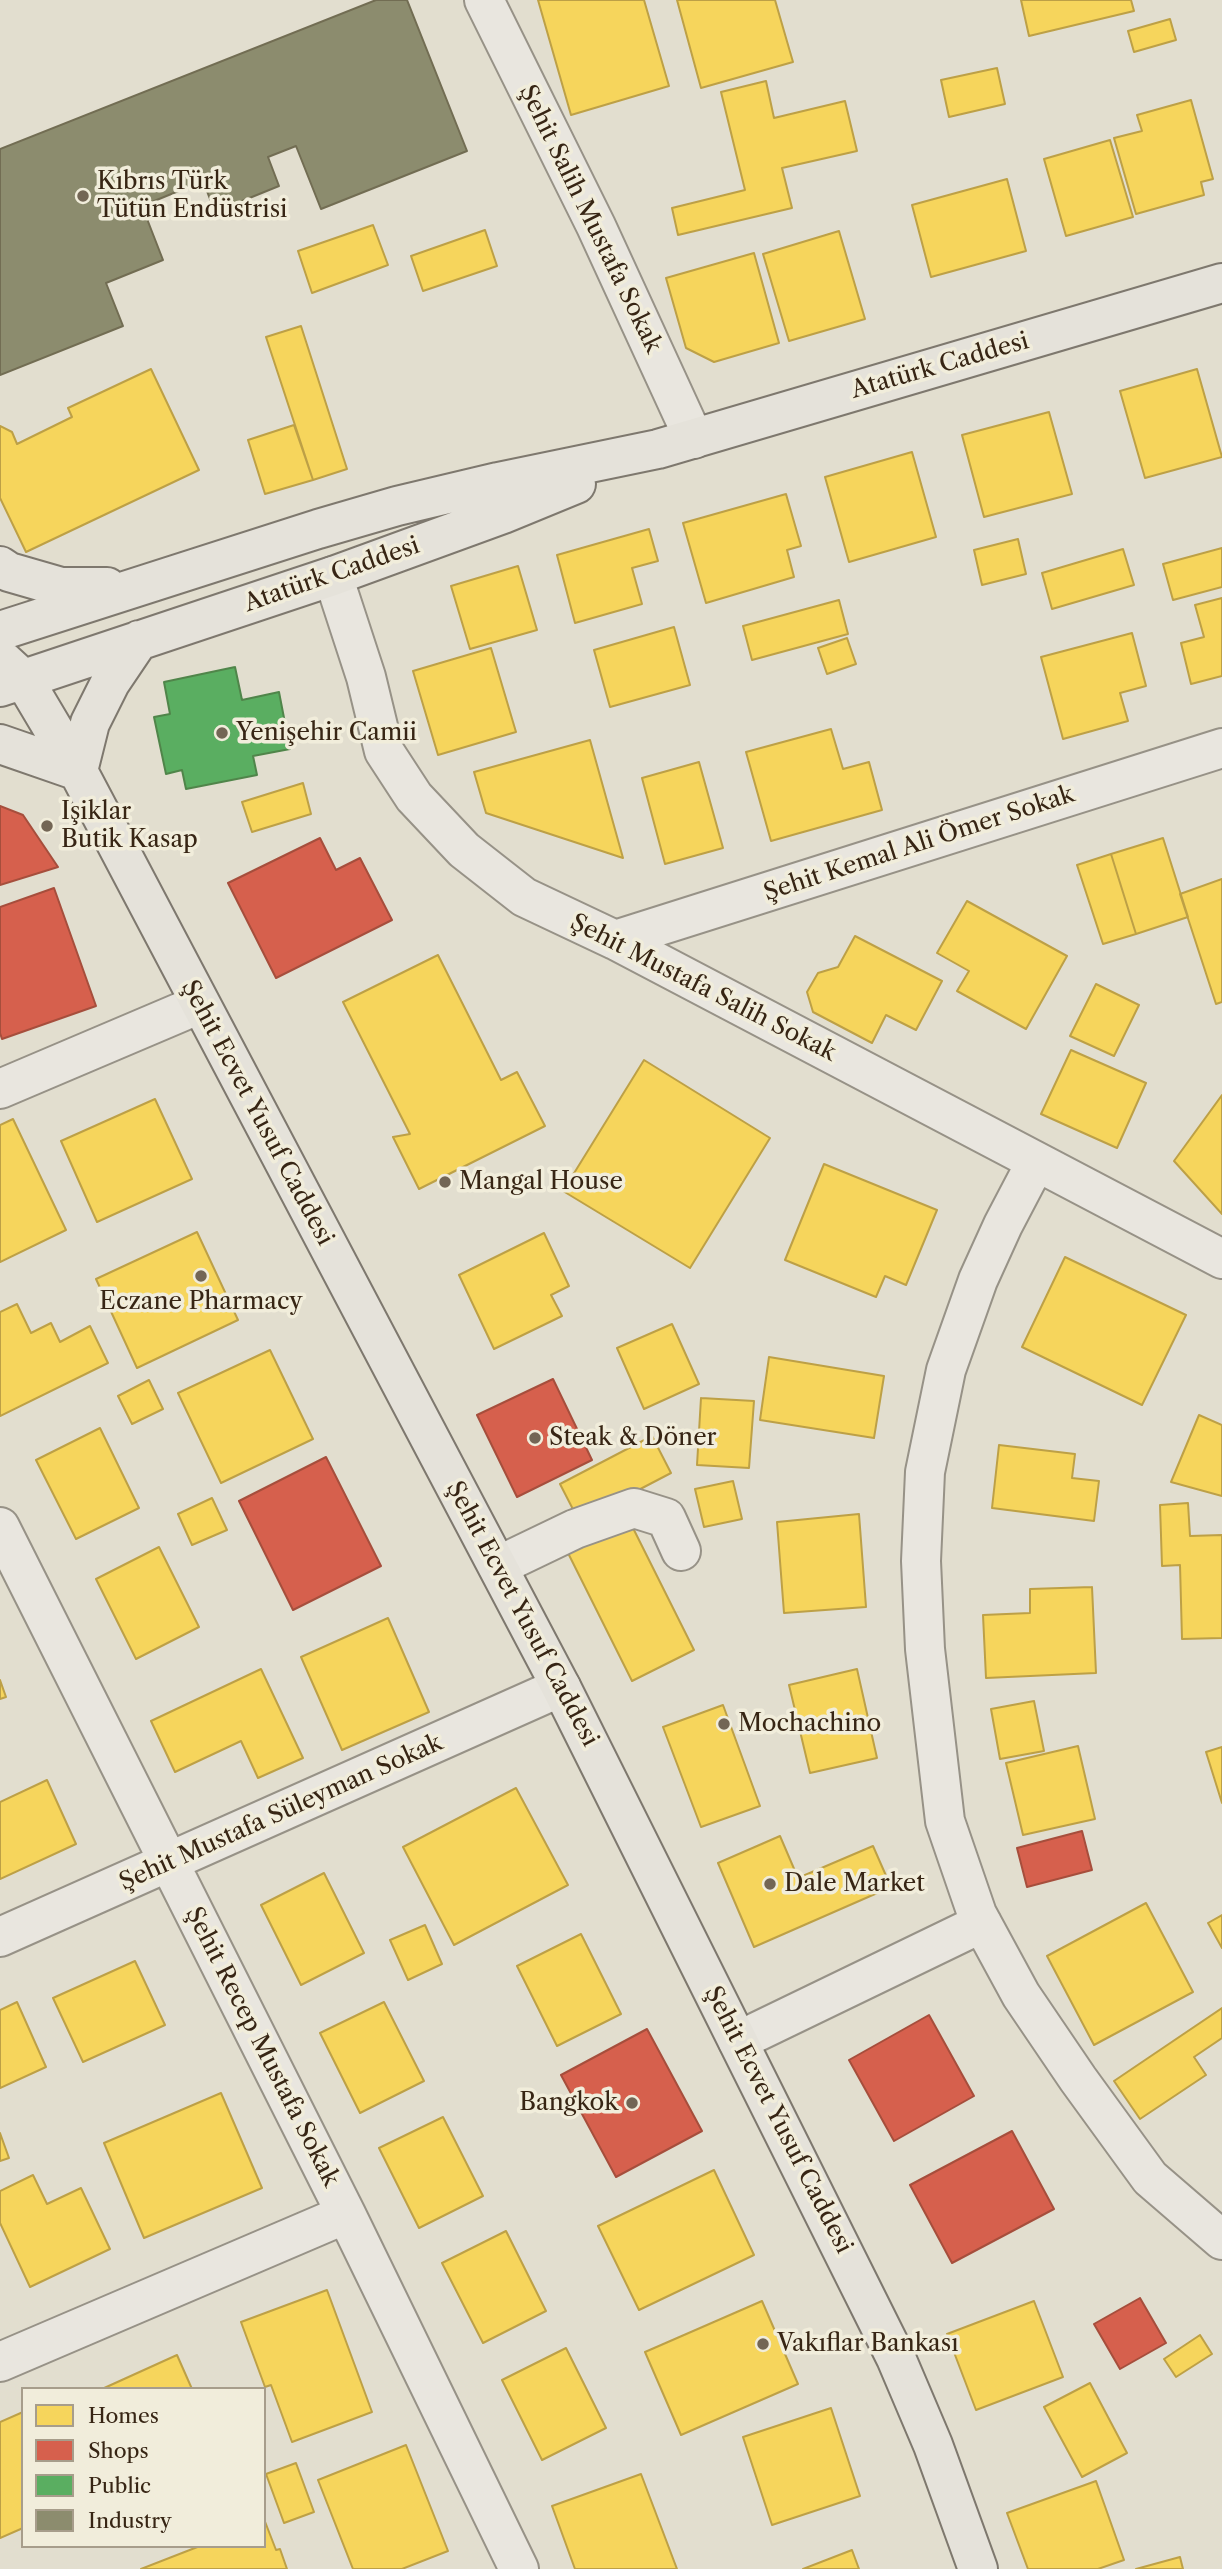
<!DOCTYPE html>
<html>
<head>
<meta charset="utf-8">
<style>
	body { margin:0 }
	#map { position:relative; width:1222px; height:2569px; overflow:hidden; background:#e2decf; font-family:"Libre Caslon Text",serif }
	canvas { display:block }
	.legend { position:absolute; left:21px; top:2387px; width:245px; height:161px; box-sizing:border-box; background:#f1eddb; border:2px solid #a79d8b; margin:0; padding:9px 12px; list-style:none; font-size:21px; color:#372514 }
	.legend li { display:flex; align-items:center; gap:14px; height:35px }
	.legend b { width:35px; border:2px solid #a79d8b }
</style>
</head>
<body>
<div id="map">
<canvas width="1222" height="2569"></canvas>
<ul class="legend">
<li><b style="height:19px;background:#f6d55c"></b>Homes</li>
<li><b style="height:19px;background:#d6604d"></b>Shops</li>
<li><b style="height:19px;background:#5aae61"></b>Public</li>
<li><b style="height:19px;background:#8c8c6e"></b>Industry</li>
</ul>
</div>
<script>
const g = document.querySelector('canvas').getContext('2d');
g.lineJoin = 'round';
function fillPath(path, color) { g.fillStyle = color; g.fill(path, 'evenodd'); }
const toPath = rows => new Path2D(rows.map(r => 'M' + r).join(''));
function stroke(path, color, width, dash) { g.strokeStyle = color; g.lineWidth = width; g.lineCap = dash ? 'butt' : 'round'; g.setLineDash(dash || []); g.stroke(path); }
function label(font, color, halo, rows, align = 'center') {
  g.font = font + ' "Libre Caslon Text",serif'; g.lineWidth = 7; g.setLineDash([]); g.textBaseline = 'middle'; g.strokeStyle = halo; g.fillStyle = color; for (const [text, x, y, turn = 0] of rows) {
    g.save(); g.translate(x, y); g.rotate((+turn || 0) * Math.PI / 180); g.textAlign = isNaN(turn) ? turn : align; if (halo) g.strokeText(text, 0, 0); g.fillText(text, 0, 0); g.restore();
  }
}
const homes = toPath([
	[538,0,644,0,669,86,571,115,538,0],
	[677,0,775,0,793,62,701,88,677,0],
	[1021,0,1131,0,1134,11,1029,36,1021,0],
	[1170,19,1176,40,1134,52,1128,31,1170,19],
	[997,68,1005,104,949,117,941,80,997,68],
	[766,81,774,118,845,101,857,151,782,168,792,208,678,235,672,208,745,190,721,92,766,81],
	[1191,100,1213,179,1201,182,1204,195,1136,214,1114,138,1142,131,1137,115,1191,100],
	[1110,140,1133,217,1066,236,1044,159,1110,140],
	[1007,179,1026,251,931,277,912,205,1007,179],
	[373,225,388,265,312,293,298,251,373,225],
	[485,230,497,266,423,291,411,256,485,230],
	[839,231,865,319,789,341,763,254,839,231],
	[754,253,779,343,714,362,686,348,666,278,754,253],
	[301,326,347,469,313,480,266,337,301,326],
	[151,369,199,470,26,552,0,498,0,426,12,432,17,444,72,417,68,408,151,369],
	[1197,369,1222,457,1145,478,1120,391,1197,369],
	[1049,412,1072,494,984,517,962,435,1049,412],
	[294,425,313,480,265,494,248,440,294,425],
	[912,452,936,537,849,562,825,477,912,452],
	[786,494,801,546,787,550,794,577,706,603,683,523,786,494],
	[649,529,658,561,632,568,642,604,575,623,557,555,649,529],
	[1018,539,1026,574,982,585,974,550,1018,539],
	[1222,548,1222,587,1173,600,1163,564,1222,548],
	[1123,549,1134,585,1052,609,1042,573,1123,549],
	[518,566,537,630,470,649,451,586,518,566],
	[1222,598,1222,676,1191,684,1181,643,1204,637,1195,605,1222,598],
	[839,600,848,634,752,660,743,626,839,600],
	[674,627,690,685,610,707,594,650,674,627],
	[1132,633,1146,686,1120,693,1128,721,1063,739,1041,657,1132,633],
	[847,638,856,664,827,674,818,648,847,638],
	[491,648,516,732,438,755,413,671,491,648],
	[831,729,843,769,869,762,882,810,771,841,746,752,831,729],
	[590,740,623,858,486,813,474,772,590,740],
	[699,762,723,848,665,864,642,778,699,762],
	[303,783,311,814,252,832,242,802,303,783],
	[1163,838,1188,917,1136,934,1111,854,1163,838],
	[1111,854,1136,934,1103,944,1077,865,1111,854],
	[1222,879,1222,1002,1216,1004,1180,894,1222,879],
	[967,901,1067,956,1026,1029,957,991,969,971,937,953,967,901],
	[855,936,942,981,916,1030,886,1015,872,1043,813,1012,807,992,818,973,838,967,855,936],
	[438,955,501,1080,517,1072,545,1126,419,1189,393,1137,410,1134,343,1002,438,955],
	[1096,984,1139,1005,1114,1056,1070,1036,1096,984],
	[1071,1050,1146,1083,1117,1148,1041,1114,1071,1050],
	[644,1060,770,1138,690,1268,563,1191,644,1060],
	[1222,1095,1222,1214,1174,1161,1222,1095],
	[155,1099,192,1179,97,1222,61,1141,155,1099],
	[13,1119,66,1230,0,1262,0,1125,13,1119],
	[824,1164,937,1210,906,1285,885,1276,876,1297,785,1260,824,1164],
	[197,1232,238,1320,137,1368,96,1279,197,1232],
	[544,1233,569,1286,551,1295,562,1316,494,1349,459,1275,544,1233],
	[1065,1257,1186,1315,1142,1405,1022,1347,1065,1257],
	[17,1304,31,1333,51,1323,60,1342,90,1326,108,1363,0,1416,0,1312,17,1304],
	[672,1324,699,1384,644,1409,617,1348,672,1324],
	[270,1350,313,1439,221,1483,178,1393,270,1350],
	[769,1357,884,1376,874,1438,760,1420,769,1357],
	[149,1380,163,1409,132,1424,118,1396,149,1380],
	[701,1398,754,1401,749,1468,697,1465,701,1398],
	[1199,1415,1222,1425,1222,1496,1171,1482,1199,1415],
	[100,1428,139,1508,76,1539,36,1460,100,1428],
	[652,1436,671,1473,579,1521,560,1484,652,1436],
	[999,1445,1075,1454,1072,1478,1099,1481,1094,1521,992,1508,999,1445],
	[733,1481,742,1519,704,1527,695,1489,733,1481],
	[212,1498,227,1530,192,1545,178,1514,212,1498],
	[1188,1503,1190,1536,1222,1535,1222,1638,1182,1639,1180,1565,1162,1566,1160,1505,1188,1503],
	[859,1514,866,1607,784,1613,777,1522,859,1514],
	[628,1518,694,1650,632,1681,566,1549,628,1518],
	[159,1547,199,1627,136,1659,96,1579,159,1547],
	[1092,1587,1096,1673,986,1678,983,1615,1030,1613,1030,1589,1092,1587],
	[388,1618,429,1712,342,1750,301,1657,388,1618],
	[261,1669,303,1758,258,1778,241,1741,175,1772,151,1721,261,1669],
	[857,1669,877,1758,810,1773,789,1685,857,1669],
	[0,1680,6,1697,0,1699,0,1680],
	[1034,1701,1044,1751,1000,1759,991,1709,1034,1701],
	[723,1705,760,1806,701,1827,663,1727,723,1705],
	[1078,1746,1095,1819,1023,1835,1006,1763,1078,1746],
	[1222,1747,1222,1803,1206,1752,1222,1747],
	[47,1780,76,1844,0,1879,0,1802,47,1780],
	[516,1788,568,1885,454,1945,403,1847,516,1788],
	[780,1836,798,1878,873,1846,891,1887,754,1947,718,1863,780,1836],
	[324,1873,364,1953,301,1985,261,1905,324,1873],
	[1146,1903,1193,1992,1094,2045,1047,1956,1146,1903],
	[1222,1915,1222,1948,1208,1923,1222,1915],
	[425,1925,442,1964,408,1980,390,1940,425,1925],
	[581,1934,621,2014,557,2046,517,1966,581,1934],
	[135,1961,165,2025,83,2062,53,1998,135,1961],
	[17,2002,46,2067,0,2088,0,2010,17,2002],
	[384,2002,424,2081,360,2113,320,2033,384,2002],
	[1222,2008,1222,2038,1194,2057,1206,2075,1140,2119,1114,2081,1222,2008],
	[221,2093,262,2188,144,2238,104,2143,221,2093],
	[443,2117,483,2196,419,2228,379,2148,443,2117],
	[0,2133,9,2158,0,2161,0,2133],
	[714,2170,754,2255,639,2310,598,2226,714,2170],
	[33,2175,47,2204,81,2188,110,2249,30,2287,0,2223,0,2191,33,2175],
	[506,2231,546,2311,483,2343,442,2263,506,2231],
	[327,2290,372,2412,292,2442,271,2385,265,2387,241,2322,327,2290],
	[762,2301,798,2384,681,2435,645,2352,762,2301],
	[1034,2301,1063,2377,976,2410,947,2334,1034,2301],
	[1200,2335,1212,2354,1176,2377,1164,2359,1200,2335],
	[566,2348,606,2428,542,2460,502,2380,566,2348],
	[177,2355,192,2389,102,2389,177,2355],
	[1090,2383,1127,2453,1082,2477,1044,2407,1090,2383],
	[831,2408,860,2496,772,2525,743,2437,831,2408],
	[23,2412,23,2528,0,2538,0,2422,23,2412],
	[406,2445,448,2551,402,2569,353,2569,318,2480,406,2445],
	[296,2463,314,2512,284,2523,266,2474,296,2463],
	[641,2474,677,2569,575,2569,552,2506,641,2474],
	[1096,2481,1124,2560,1098,2569,1028,2569,1007,2513,1096,2481],
	[264,2519,276,2550,280,2549,287,2569,141,2569,200,2546,264,2546,264,2519],
	[852,2550,859,2569,803,2569,852,2550],
	[1180,2557,1183,2569,1136,2569,1180,2557]
]);
fillPath(homes, '#f6d55c');
stroke(homes, '#bda046', 2);
const shops = toPath([
	[0,806,23,815,58,867,0,885,0,806],
	[320,838,336,870,360,858,392,920,276,978,228,883,320,838],
	[54,888,96,1006,2,1039,0,1033,0,907,54,888],
	[553,1379,592,1460,517,1497,477,1415,553,1379],
	[326,1457,381,1566,293,1610,239,1501,326,1457],
	[1082,1831,1092,1870,1027,1887,1017,1848,1082,1831],
	[929,2015,974,2096,894,2141,849,2060,929,2015],
	[647,2029,702,2131,616,2177,561,2075,647,2029],
	[1012,2131,1054,2209,952,2263,910,2185,1012,2131],
	[1140,2298,1166,2343,1120,2369,1094,2324,1140,2298]
]);
fillPath(shops, '#d6604d');
stroke(shops, '#a64e3c', 2);
const public = toPath([
	[235,667,242,700,279,692,290,749,253,756,257,775,186,789,182,770,166,774,154,717,170,714,164,682,235,667]
]);
fillPath(public, '#5aae61');
stroke(public, '#50854a', 2);
const industry = toPath([
	[376,0,407,0,467,151,321,209,296,146,268,157,279,186,215,212,203,181,142,206,163,260,106,283,123,326,0,375,0,149,376,0]
]);
fillPath(industry, '#8c8c6e');
stroke(industry, '#726d53', 2);
const minor = toPath([
	[484,0,596,226,694,439],
	[333,576,366,677,384,751,414,797,464,850,524,897,615,940,1222,1259],
	[615,940,1222,748],
	[0,1089,200,1004],
	[1036,1162,1003,1225,978,1280,946,1370,925,1472,921,1561,925,1649,945,1821,977,1914,1021,1995,1078,2079,1150,2178,1222,2240],
	[0,1527,346,2214,519,2569],
	[498,1566,575,1529,634,1508,666,1518,681,1551],
	[0,1937,561,1687],
	[738,2041,982,1923],
	[0,2362,346,2214]
]);
const major = toPath([
	[0,566,9,572,61,587,107,587],
	[0,631,318,529,397,506,498,482,658,449,1222,283],
	[0,658,24,680,78,771,561,1687,896,2358,933,2445,978,2569],
	[0,687,333,576,503,514,576,484],
	[0,744,78,771],
	[78,771,90,723,110,683,139,640]
]);
stroke(minor, '#979287', 42);
stroke(major, '#7e786e', 42);
stroke(minor, '#e9e6df', 38);
stroke(major, '#e5e2da', 38);
for (const [x, y, r, color] of [
	[83,196,7,"#736655"],
	[222,733,7,"#736655"],
	[47,826,7,"#736655"],
	[445,1182,7,"#736655"],
	[201,1276,7,"#736655"],
	[535,1438,7,"#736655"],
	[724,1724,7,"#736655"],
	[770,1884,7,"#736655"],
	[632,2103,7,"#736655"],
	[763,2344,7,"#736655"]
]) { const dot = new Path2D(); dot.arc(x, y, r, 0, 2 * Math.PI); g.fillStyle = color; g.fill(dot); stroke(dot, '#f1eddb', 2.5); }
label('24px', '#372514', '#f1eddb', [
	["Kıbrıs Türk",97,182],
	["Tütün Endüstrisi",97,210],
	["Yenişehir Camii",236,733],
	["Işiklar",61,812],
	["Butik Kasap",61,840],
	["Mangal House",459,1182],
	["Eczane Pharmacy",201,1302,"center"],
	["Steak & Döner",549,1438],
	["Mochachino",738,1724],
	["Dale Market",784,1884],
	["Bangkok",618,2103,"right"],
	["Vakıflar Bankası",777,2344]
], 'left');
label('24px', '#372514', '#f1eddb', [
	["Şehit Salih Mustafa Sokak",590,219,64],
	["Atatürk Caddesi",940,366,-16],
	["Atatürk Caddesi",332,575,-19],
	["Şehit Kemal Ali Ömer Sokak",919,844,-18],
	["Şehit Mustafa Salih Sokak",703,988,27],
	["Şehit Ecvet Yusuf Caddesi",257,1113,62],
	["Şehit Ecvet Yusuf Caddesi",522,1614,62],
	["Şehit Mustafa Süleyman Sokak",281,1813,-24],
	["Şehit Recep Mustafa Sokak",262,2047,63],
	["Şehit Ecvet Yusuf Caddesi",778,2120,63]
]);
</script>
</body>
</html>
